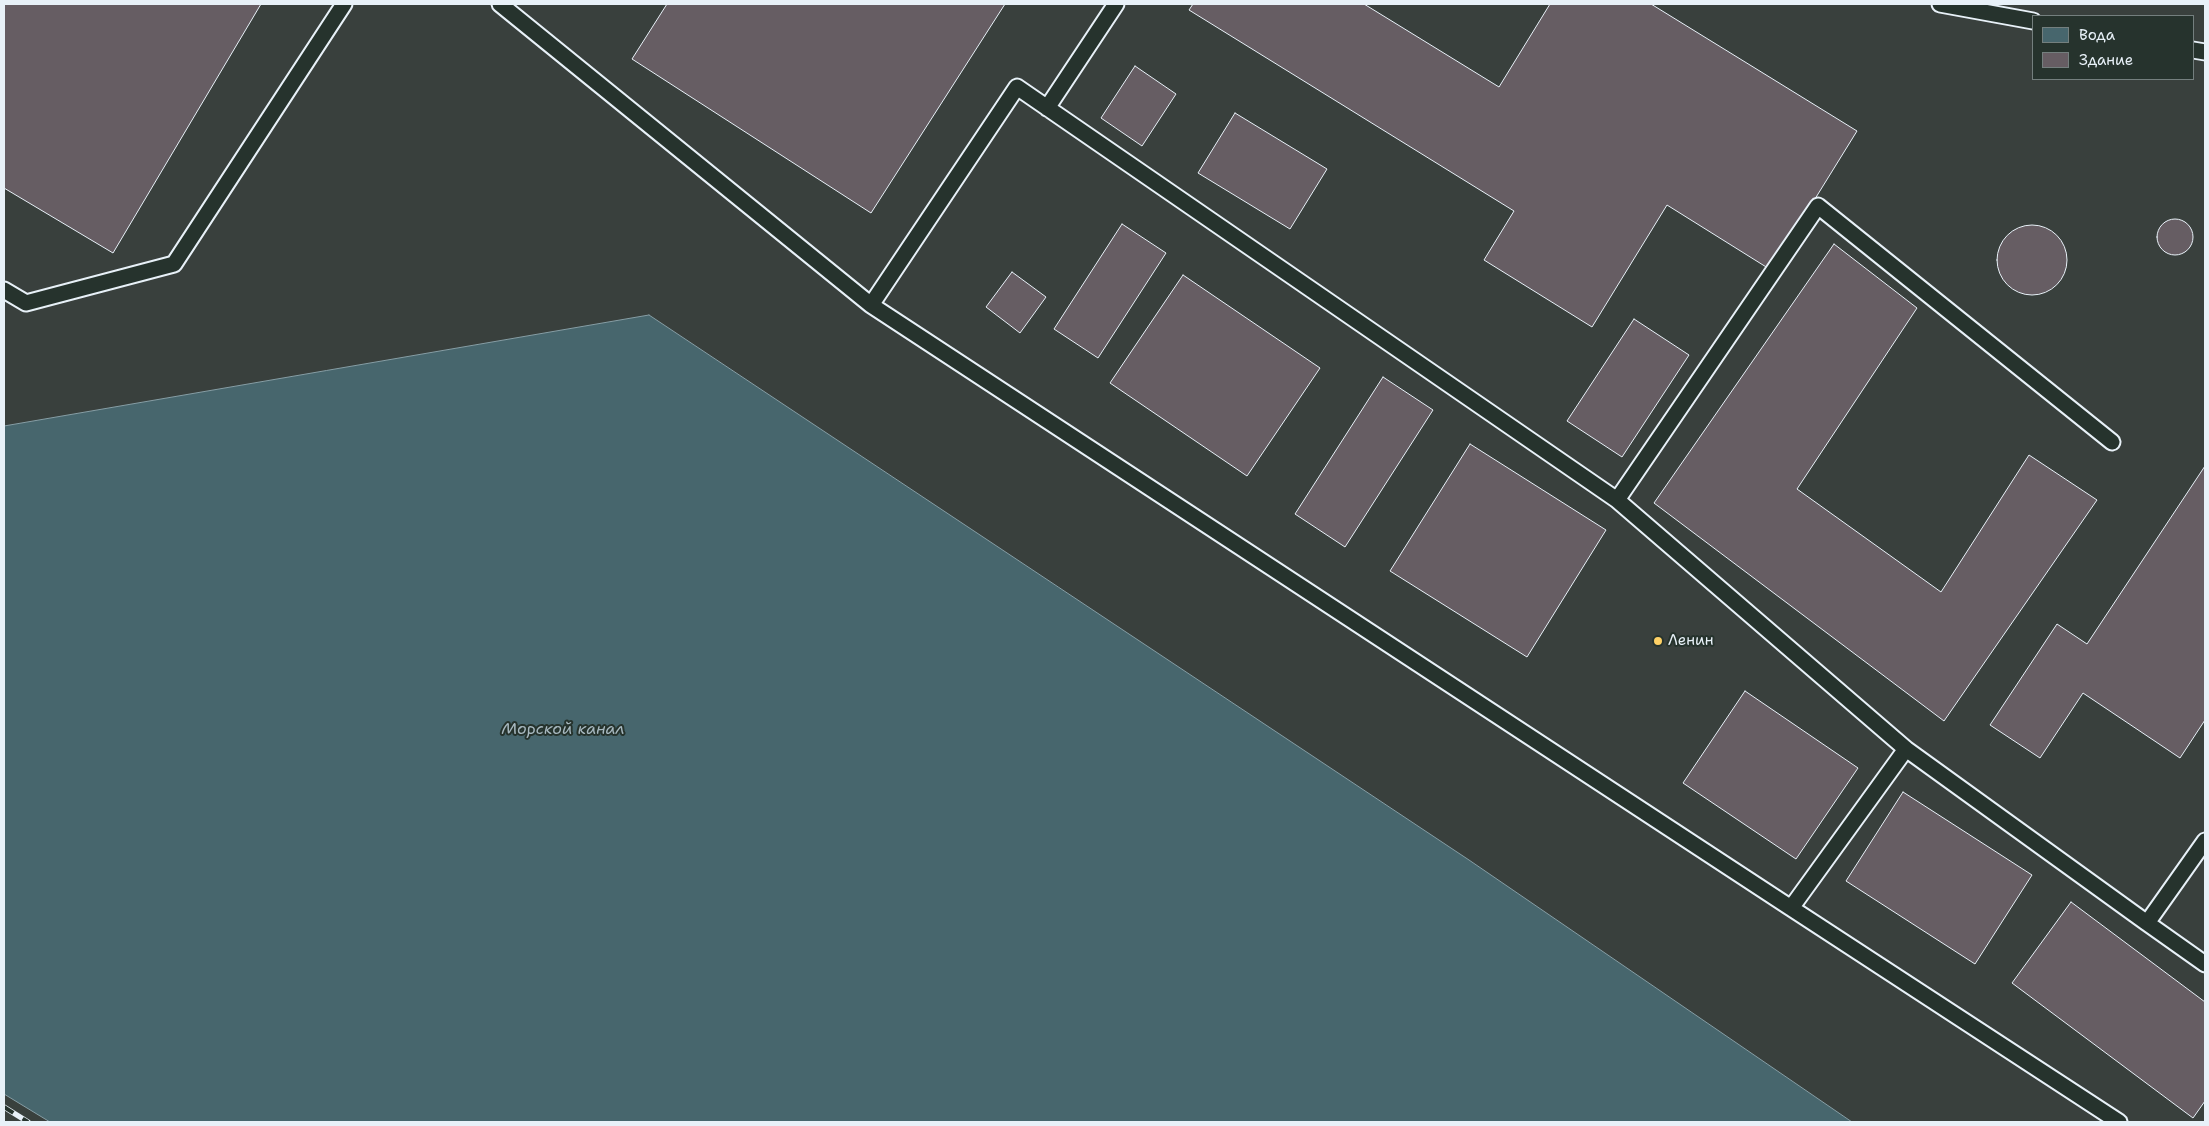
<!DOCTYPE html>
<html>
<head>
<meta charset="utf-8">
<style>
	body { margin:0 }
	#map { position:relative; width:2209px; height:1126px; overflow:hidden; background:#26332d; font-family:"Shantell Sans",sans-serif }
	canvas { display:block }
	.frame { position:absolute; inset:0; border:5px solid #e8f1f8; pointer-events:none }
	.legend { position:absolute; left:2032px; top:15px; width:162px; height:65px; box-sizing:border-box; background:#26332d; border:1px solid #747f7e; margin:0; padding:6px 9px; list-style:none; font-size:15px; color:#e8f1f8 }
	.legend li { display:flex; align-items:center; gap:10px; height:25px }
	.legend b { width:25px; border:1px solid #747f7e }
</style>
</head>
<body>
<div id="map">
<canvas width="2209" height="1126"></canvas>
<div class="frame"></div>
<ul class="legend">
<li><b style="height:14px;background:#47666d"></b>Вода</li>
<li><b style="height:14px;background:#665d63"></b>Здание</li>
</ul>
</div>
<script>
const g = document.querySelector('canvas').getContext('2d');
g.lineJoin = 'round';
function fillPath(path, color) { g.fillStyle = color; g.fill(path, 'evenodd'); }
const toPath = rows => new Path2D(rows.map(r => 'M' + r).join(''));
function stroke(path, color, width, dash) { g.strokeStyle = color; g.lineWidth = width; g.lineCap = dash ? 'butt' : 'round'; g.setLineDash(dash || []); g.stroke(path); }
function label(font, color, halo, rows, align = 'center') {
  g.font = font + ' "Shantell Sans",sans-serif'; g.lineWidth = 4; g.setLineDash([]); g.textBaseline = 'middle'; g.strokeStyle = halo; g.fillStyle = color; for (const [text, x, y, turn = 0] of rows) {
    g.save(); g.translate(x, y); g.rotate((+turn || 0) * Math.PI / 180); g.textAlign = isNaN(turn) ? turn : align; if (halo) g.strokeText(text, 0, 0); g.fillText(text, 0, 0); g.restore();
  }
}
fillPath(toPath([
	[4,4,2205,4,2205,1122,1852,1122,1469,860,649,315,4,426],
	[2033,16,2193,16,2193,79,2033,79],
	[4,1094,50,1122,4,1122]
]), '#39403d');
const water = toPath([
	[649,315,1469,860,1852,1122,50,1122,4,1094,4,426,649,315]
]);
fillPath(water, '#47666d');
stroke(water, '#879ea5', 1);
const building = toPath([
	[4,4,261,4,113,253,4,188,4,4],
	[667,4,1005,4,871,213,632,59,667,4],
	[1193,4,1364,4,1499,87,1550,4,1651,4,1857,131,1771,270,1667,205,1592,327,1484,260,1514,211,1189,10,1193,4],
	[1135,66,1176,94,1142,146,1101,118,1135,66],
	[1235,113,1327,169,1290,229,1198,173,1235,113],
	'2157 237a18 18 0 1 1 36 0a18 18 0 1 1-36 0Z',
	[1122,224,1166,253,1098,358,1054,329,1122,224],
	'1997 260a35 35 0 1 1 70 0a35 35 0 1 1-70 0Z',
	[1834,244,1917,308,1797,489,1941,592,2029,455,2097,500,1944,721,1654,503,1834,244],
	[1012,272,1046,297,1020,333,986,307,1012,272],
	[1183,275,1320,368,1247,476,1110,383,1183,275],
	[1634,319,1689,355,1622,457,1567,421,1634,319],
	[1383,377,1433,410,1345,547,1295,514,1383,377],
	[1470,444,1606,530,1527,657,1390,571,1470,444],
	[2205,466,2205,720,2180,758,2083,693,2040,758,1990,725,2057,624,2087,644,2205,466],
	[1745,691,1858,768,1796,859,1683,783,1745,691],
	[1903,792,2032,875,1975,964,1846,881,1903,792],
	[2071,902,2205,1002,2205,1101,2193,1118,2012,983,2071,902]
]);
fillPath(building, '#665d63');
stroke(building, '#e8f1f8', 1);
const service = toPath([
	[500,4,871,305,1791,908],
	[1940,4,2033,21],
	[2193,50,2205,52],
	[1047,108,1116,4],
	[4,290,26,303,174,264,344,4],
	[871,305,1017,87,1617,500,1818,206,2112,442],
	[1617,500,1906,749],
	[2205,841,2147,923,2205,964],
	[2119,1122,1791,908,1906,749,2147,923]
]);
stroke(service, '#e8f1f8', 19);
stroke(service, '#26332d', 15);
const rail = toPath([
	[4,1107,28,1122]
]);
stroke(rail, '#e8f1f8', 5.5);
stroke(rail, '#26332d', 4, [11]);
for (const [x, y, r, color] of [
	[1658,641,5,"#ffd166"]
]) { const dot = new Path2D(); dot.arc(x, y, r, 0, 2 * Math.PI); g.fillStyle = color; g.fill(dot); stroke(dot, '#26332d', 2); }
label('15px', '#e8f1f8', '#26332d', [
	["Ленин",1668,641]
], 'left');
label('italic 16px', '#a8b9c0', '#26332d', [
	["Морской канал",563,730]
]);
</script>
</body>
</html>
